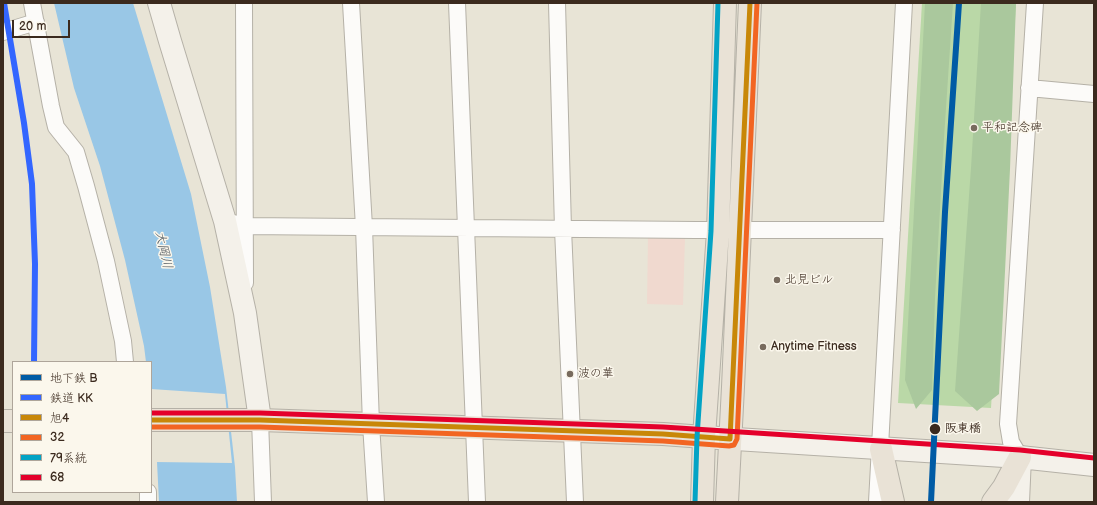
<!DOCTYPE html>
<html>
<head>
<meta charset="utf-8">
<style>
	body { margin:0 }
	#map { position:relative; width:1097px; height:505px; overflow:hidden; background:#e8e4d6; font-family:"Balsamiq Sans","Klee One",sans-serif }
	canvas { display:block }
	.frame { position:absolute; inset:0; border:4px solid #3b2a1e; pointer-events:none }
	.legend { position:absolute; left:12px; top:361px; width:140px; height:132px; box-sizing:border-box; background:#fbf7ec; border:1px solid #aea59a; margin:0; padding:5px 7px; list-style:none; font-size:12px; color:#3b2a1e }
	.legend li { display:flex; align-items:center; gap:8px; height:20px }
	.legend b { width:20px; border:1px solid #aea59a }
	.scale { position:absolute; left:12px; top:20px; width:58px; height:18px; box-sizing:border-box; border:2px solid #3b2a1e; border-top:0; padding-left:5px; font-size:12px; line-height:14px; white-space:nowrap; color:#3b2a1e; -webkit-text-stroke:3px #fbf7ec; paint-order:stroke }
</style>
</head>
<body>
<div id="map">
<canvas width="1097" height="505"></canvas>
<div class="frame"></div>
<ul class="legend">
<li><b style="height:5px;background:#005ba5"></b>地下鉄 B</li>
<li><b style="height:5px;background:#36f"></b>鉄道 KK</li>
<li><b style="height:5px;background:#c88708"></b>旭4</li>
<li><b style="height:5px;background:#f26522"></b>32</li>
<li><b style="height:5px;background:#03a3c5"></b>79系統</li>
<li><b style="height:5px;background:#e4002b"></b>68</li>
</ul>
<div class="scale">20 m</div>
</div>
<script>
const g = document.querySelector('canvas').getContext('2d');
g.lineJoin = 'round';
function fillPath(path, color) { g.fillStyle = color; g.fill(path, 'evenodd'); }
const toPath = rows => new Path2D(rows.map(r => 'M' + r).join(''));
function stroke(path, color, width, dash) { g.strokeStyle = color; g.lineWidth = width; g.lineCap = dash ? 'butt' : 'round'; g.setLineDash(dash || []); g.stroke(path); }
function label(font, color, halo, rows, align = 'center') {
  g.font = font + ' "Balsamiq Sans","Klee One",sans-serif'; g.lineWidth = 3; g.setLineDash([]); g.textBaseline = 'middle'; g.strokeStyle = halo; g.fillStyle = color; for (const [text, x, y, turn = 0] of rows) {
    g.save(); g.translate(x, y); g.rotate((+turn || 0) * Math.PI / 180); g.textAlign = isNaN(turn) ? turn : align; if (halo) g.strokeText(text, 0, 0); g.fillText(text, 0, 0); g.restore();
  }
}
fillPath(toPath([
	[648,236,685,237,683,305,647,304]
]), '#f0d9cf');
fillPath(toPath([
	[922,3,1016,3,991,408,898,403]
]), '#bad8a7');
fillPath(toPath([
	[925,3,953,3,944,138,935,298,932,390,916,409,905,380],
	[981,3,1016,3,1010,169,999,394,977,411,955,391,971,168]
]), '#aac89d');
fillPath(toPath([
	[54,3,133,3,191,194,210,287,226,387,235,467,237,502,159,502,157,462,151,411,151,362,146,362,144,346,125,260,100,166,74,88]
]), '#99c7e6');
fillPath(toPath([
	[151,389,225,394,232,463,155,462,151,430]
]), '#e8e4d6');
const street = toPath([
	[32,3,51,106,56,127,76,152,86,186,106,261,123,341,125,362],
	[244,3,245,283],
	[351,3,364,227,371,424,376,502],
	[457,3,477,502],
	[557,3,563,229,575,502],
	[3,32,36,22],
	[1029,88,1094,94],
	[225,221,245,226,696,230,892,230],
	[260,420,263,502],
	[1020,457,1011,442,1008,424,1035,3],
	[148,492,148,502],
	[877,502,904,3]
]);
const secondary = toPath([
	[159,3,170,41,225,221,245,313,260,420],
	[704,437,1020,457,1094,465],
	[1018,502,1020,457]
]);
const primary = toPath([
	[151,420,260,420,663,434,704,437],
	[3,421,13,421]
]);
const highway = toPath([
	[881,449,893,502],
	[702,502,704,437,718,231,725,3],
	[727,502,733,387,750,3],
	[993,502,1004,487,1020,457]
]);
stroke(street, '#b5b1a7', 18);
stroke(secondary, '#b5b1a7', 24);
stroke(primary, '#b5b1a7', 24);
stroke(highway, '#b5b1a7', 24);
stroke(street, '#fcfbf9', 16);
stroke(secondary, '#f4f1ea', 22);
stroke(primary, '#e9e2d6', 22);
stroke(highway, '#e9e2d6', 22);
stroke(toPath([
	[151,420,260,420,663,434,730,439,750,3]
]), '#c88708', 5);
stroke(toPath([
	[151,427,260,427,663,441,729,446,734,445,737,439,757,3]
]), '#f26522', 5);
stroke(toPath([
	[695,502,697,437,711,231,718,3]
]), '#03a3c5', 5);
stroke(toPath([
	[151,413,260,413,663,427,1020,450,1094,458]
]), '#e4002b', 5);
stroke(toPath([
	[4,3,24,123,32,184,35,264,34,362]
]), '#36f', 6);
stroke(toPath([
	[931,502,945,212,959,3]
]), '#005ba5', 6);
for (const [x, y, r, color] of [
	[974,128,4,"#786b5e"],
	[777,280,4,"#786b5e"],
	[763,347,4,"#786b5e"],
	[570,374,4,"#786b5e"],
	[935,429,6,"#3b2a1e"]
]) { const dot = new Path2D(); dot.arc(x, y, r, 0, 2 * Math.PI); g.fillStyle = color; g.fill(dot); stroke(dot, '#fbf7ec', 1.5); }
label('12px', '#3b2a1e', '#fbf7ec', [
	["平和記念碑",982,128],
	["北見ビル",785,280],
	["Anytime Fitness",771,347],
	["波の華",578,374]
], 'left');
label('bold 12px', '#3b2a1e', '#fbf7ec', [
	["阪東橋",945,429]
], 'left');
label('italic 13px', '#4d555c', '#fbf7ec', [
	["大岡川",163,250,77]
]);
</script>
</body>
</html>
